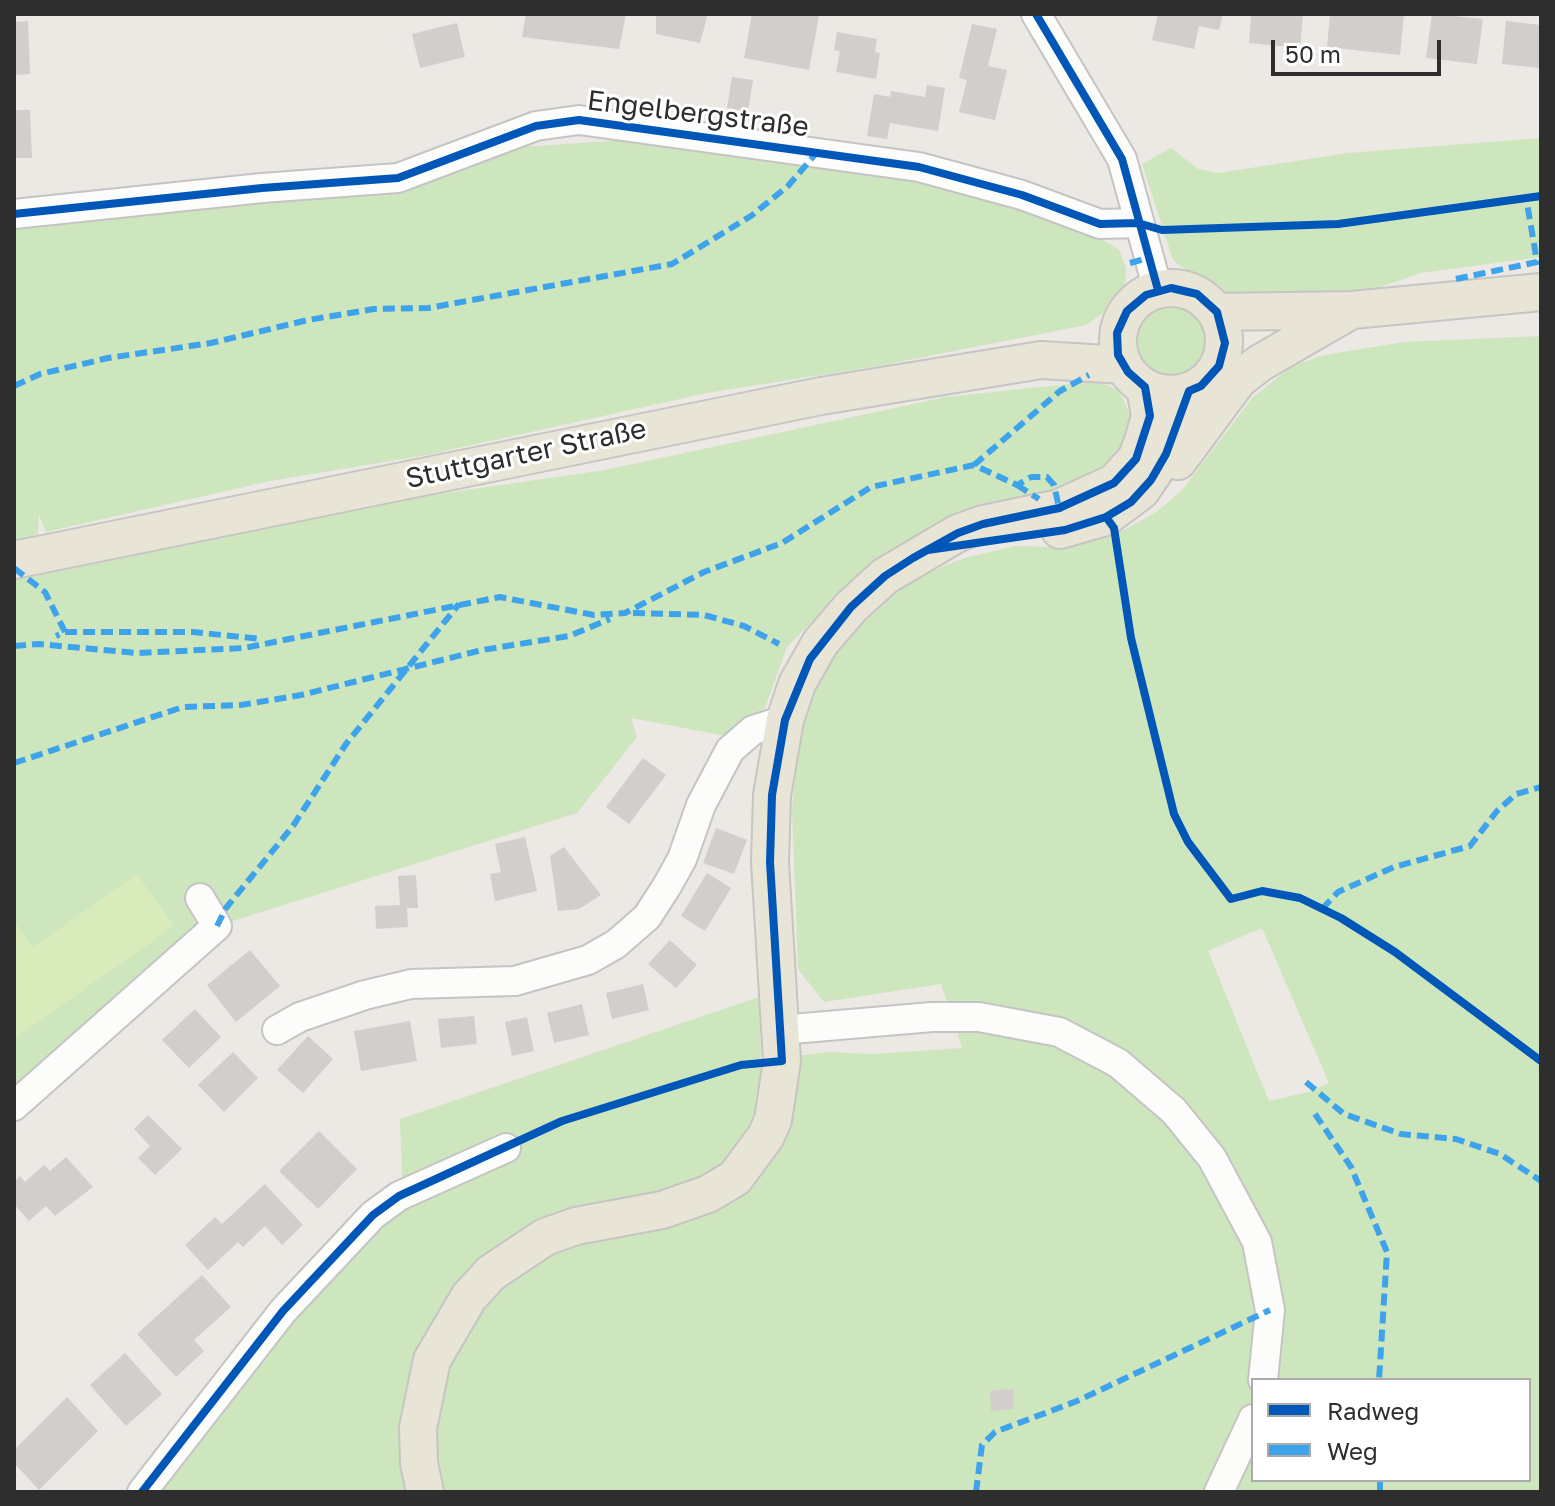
<!DOCTYPE html>
<html>
<head>
<meta charset="utf-8">
<style>
	body { margin:0 }
	#map { position:relative; width:1555px; height:1506px; overflow:hidden; background:#ece8e4; font-family:"Golos Text",sans-serif }
	canvas { display:block }
	.frame { position:absolute; inset:0; border:16px solid #2e2e2e; pointer-events:none }
	.legend { position:absolute; left:1251px; top:1378px; width:280px; height:104px; box-sizing:border-box; background:#fff; border:2px solid #ababab; margin:0; padding:10px 14px; list-style:none; font-size:24px; color:#2e2e2e }
	.legend li { display:flex; align-items:center; gap:16px; height:40px }
	.legend b { width:40px; border:2px solid #ababab }
	.scale { position:absolute; left:1271px; top:40px; width:170px; height:36px; box-sizing:border-box; border:4px solid #2e2e2e; border-top:0; padding-left:10px; font-size:24px; line-height:28px; white-space:nowrap; color:#2e2e2e; -webkit-text-stroke:6px #fff; paint-order:stroke }
</style>
</head>
<body>
<div id="map">
<canvas width="1555" height="1506"></canvas>
<div class="frame"></div>
<ul class="legend">
<li><b style="height:10px;background:#0057b8"></b>Radweg</li>
<li><b style="height:10px;background:#3ea3eb"></b>Weg</li>
</ul>
<div class="scale">50 m</div>
</div>
<script>
const g = document.querySelector('canvas').getContext('2d');
g.lineJoin = 'round';
function fillPath(path, color) { g.fillStyle = color; g.fill(path, 'evenodd'); }
const toPath = rows => new Path2D(rows.map(r => 'M' + r).join(''));
function stroke(path, color, width, dash) { g.strokeStyle = color; g.lineWidth = width; g.lineCap = dash ? 'butt' : 'round'; g.setLineDash(dash || []); g.stroke(path); }
function label(font, color, halo, rows, align = 'center') {
  g.font = font + ' "Golos Text",sans-serif'; g.lineWidth = 6; g.setLineDash([]); g.textBaseline = 'middle'; g.strokeStyle = halo; g.fillStyle = color; for (const [text, x, y, turn = 0] of rows) {
    g.save(); g.translate(x, y); g.rotate((+turn || 0) * Math.PI / 180); g.textAlign = isNaN(turn) ? turn : align; if (halo) g.strokeText(text, 0, 0); g.fillText(text, 0, 0); g.restore();
  }
}
fillPath(toPath([
	[1541,138,1541,257,1420,273,1361,294,1217,295,1173,260,1142,164,1171,148,1198,169,1218,173,1348,153],
	[639,139,871,164,1080,226,1119,250,1126,268,1125,284,1110,308,1086,325,878,366,707,393,427,455,270,481,46,532,39,515,38,534,32,536,34,542,14,546,14,218,41,226,69,224,412,187,520,147],
	'1133 340a38 38 0 1 1 76 0a38 38 0 1 1-76 0Z',
	[1541,336,1541,1492,155,1492,291,1312,403,1201,400,1119,759,997,761,1060,829,1052,872,1054,962,1048,941,984,824,1002,798,969,792,811,796,746,811,690,844,642,881,602,923,574,965,558,1015,546,1062,547,1126,529,1155,513,1182,490,1253,397,1292,366,1324,355,1404,342],
	[1262,928,1329,1083,1308,1092,1269,1101,1208,951],
	[1253,1380,1529,1380,1529,1480,1253,1480],
	[1097,381,1119,390,1130,415,1127,439,1111,466,1074,488,937,526,890,551,854,578,787,647,753,741,631,718,637,737,577,813,217,926,14,1106,14,560,195,529,605,470,946,397]
]), '#cee6be');
fillPath(toPath([
	[137,874,174,926,14,1039,14,921,33,947]
]), '#d9eabb');
fillPath(toPath([
	[526,14,626,14,619,49,522,37],
	[656,14,708,14,700,43,656,34],
	[752,14,819,16,809,70,744,58],
	[1158,14,1223,14,1219,30,1199,26,1194,49,1152,40],
	[1251,14,1303,14,1300,48,1249,43],
	[1330,14,1404,14,1400,55,1327,47],
	[1432,14,1483,19,1477,64,1426,58],
	[28,21,30,74,14,75,14,22],
	[1506,21,1541,25,1541,68,1502,64],
	[457,23,465,57,420,68,412,34],
	[972,24,997,29,988,66,1007,70,995,120,959,112,967,80,959,78],
	[837,32,877,39,875,52,880,53,876,79,836,72,840,51,834,50],
	[732,77,753,80,748,112,727,108],
	[927,85,945,88,938,131,890,123,887,139,867,136,874,94,890,97,891,91,925,97],
	[14,110,30,110,32,158,14,158],
	[643,758,666,775,629,824,606,807],
	[716,828,747,840,734,874,703,863],
	[525,837,537,891,495,901,490,874,501,872,495,844],
	[564,847,601,895,579,909,558,911,550,856],
	[707,873,731,888,705,931,681,916],
	[416,875,418,908,407,908,408,927,376,929,375,906,400,905,398,876],
	[670,940,697,965,676,988,648,964],
	[250,950,280,986,236,1022,207,985],
	[643,984,649,1010,612,1019,606,993],
	[582,1004,589,1035,554,1043,547,1013],
	[195,1009,221,1037,189,1068,162,1040],
	[474,1016,477,1044,441,1048,438,1019],
	[527,1017,534,1051,512,1056,505,1022],
	[410,1021,417,1061,361,1071,354,1031],
	[308,1036,333,1059,303,1093,277,1070],
	[233,1052,258,1078,224,1112,198,1085],
	[148,1115,182,1149,155,1175,138,1158,150,1146,134,1129],
	[319,1131,357,1169,318,1209,279,1171],
	[66,1157,93,1187,55,1216,46,1206,29,1221,14,1204,14,1182,20,1176,25,1182,44,1165,50,1171],
	[265,1184,303,1225,282,1245,265,1226,243,1247,238,1242,208,1270,185,1245,215,1217,222,1224],
	[202,1275,231,1307,194,1340,204,1351,176,1377,137,1334],
	[125,1353,162,1394,126,1426,90,1385],
	[1013,1389,1014,1409,991,1411,990,1391],
	[67,1397,98,1431,39,1490,14,1463,14,1450]
]), '#d1cecb');
const minor = toPath([
	[1036,14,1122,159,1158,290],
	[14,214,262,188,398,178,536,126,579,120,919,167,1022,195,1100,224,1138,223],
	[277,1030,300,1017,365,995,411,984,515,981,588,960,616,944,647,917,667,886,682,859,701,805,730,750,753,730,785,720],
	[780,1030,932,1017,979,1017,1059,1032,1118,1063,1174,1111,1212,1158,1257,1242,1270,1310,1263,1380],
	[14,1106,217,926,200,898],
	[142,1492,283,1311,373,1215,399,1196,506,1148],
	[1219,1492,1253,1419]
]);
const major = toPath([
	'1118 341a53 53 0 1 1 106 0a53 53 0 1 1-106 0Z',
	[1217,312,1352,310,1541,292],
	[1178,461,1238,380,1260,363,1350,311],
	[1060,530,1106,517,1141,491,1166,454,1189,391],
	[14,560,821,396,1041,360,1123,365],
	[425,1492,419,1463,418,1428,432,1360,469,1297,491,1273,545,1237,576,1226,662,1210,708,1194,735,1178,766,1136,773,1120,782,1061,770,862,772,795,785,720,797,684,820,643,851,607,885,576,958,533,983,524,1059,508,1114,483,1136,459,1143,441,1150,416,1145,387]
]);
stroke(minor, '#c5c4c5', 32);
stroke(major, '#c6c5c4', 40);
stroke(minor, '#fcfcfb', 28);
stroke(major, '#e8e4d6', 36);
stroke(toPath([
	[1130,263,1148,258],
	[1456,279,1537,262,1526,197],
	[14,386,40,374,108,358,211,343,308,320,374,309,428,308,672,264,751,216,788,186,818,151],
	[974,465,1060,391,1089,375],
	[1017,485,1039,499],
	[14,568,45,592,65,632,56,636],
	[633,613,704,615,744,626,779,644],
	[65,632,193,632,261,639],
	[14,646,38,644,137,653,244,648,500,597,594,615,625,613,704,572,782,543,871,487,974,465,1017,485,1031,477,1047,477,1054,485,1060,512],
	[14,763,183,707,241,705,301,695,482,650,569,636,610,619],
	[1322,909,1338,892,1394,867,1470,846,1497,811,1516,794,1541,787],
	[217,926,226,908,293,826,346,744,459,604],
	[1306,1082,1344,1114,1401,1134,1456,1139,1500,1154,1541,1181],
	[1315,1114,1351,1167,1387,1252,1379,1380],
	[1380,1480,1380,1492],
	[976,1492,982,1445,995,1432,1077,1401,1270,1310]
]), '#3ea3eb', 6, [12, 6]);
stroke(toPath([
	[1036,14,1122,159,1158,290],
	[14,214,262,188,398,178,536,126,579,120,919,167,1022,195,1100,224,1138,223,1162,230,1338,224,1541,196],
	[1106,517,1114,528,1131,638,1174,814,1188,842,1231,899,1262,891,1300,898,1341,918,1395,952,1541,1061],
	[142,1492,283,1311,373,1215,399,1196,562,1121,741,1065,782,1061,770,862,772,795,785,720,810,659,851,607,885,576,913,558,958,533,983,524,1059,508,1114,483,1136,459,1150,416,1145,387,1128,372,1118,355,1117,333,1127,311,1146,295,1171,288,1197,294,1217,312,1225,343,1219,366,1201,386,1189,391,1166,454,1151,480,1131,502,1106,517,1065,530,928,550]
]), '#0057b8', 8);
label('28px', '#2e2e2e', '#fff', [
	["Engelbergstraße",698,114,7],
	["Stuttgarter Straße",526,454,-12]
]);
</script>
</body>
</html>
